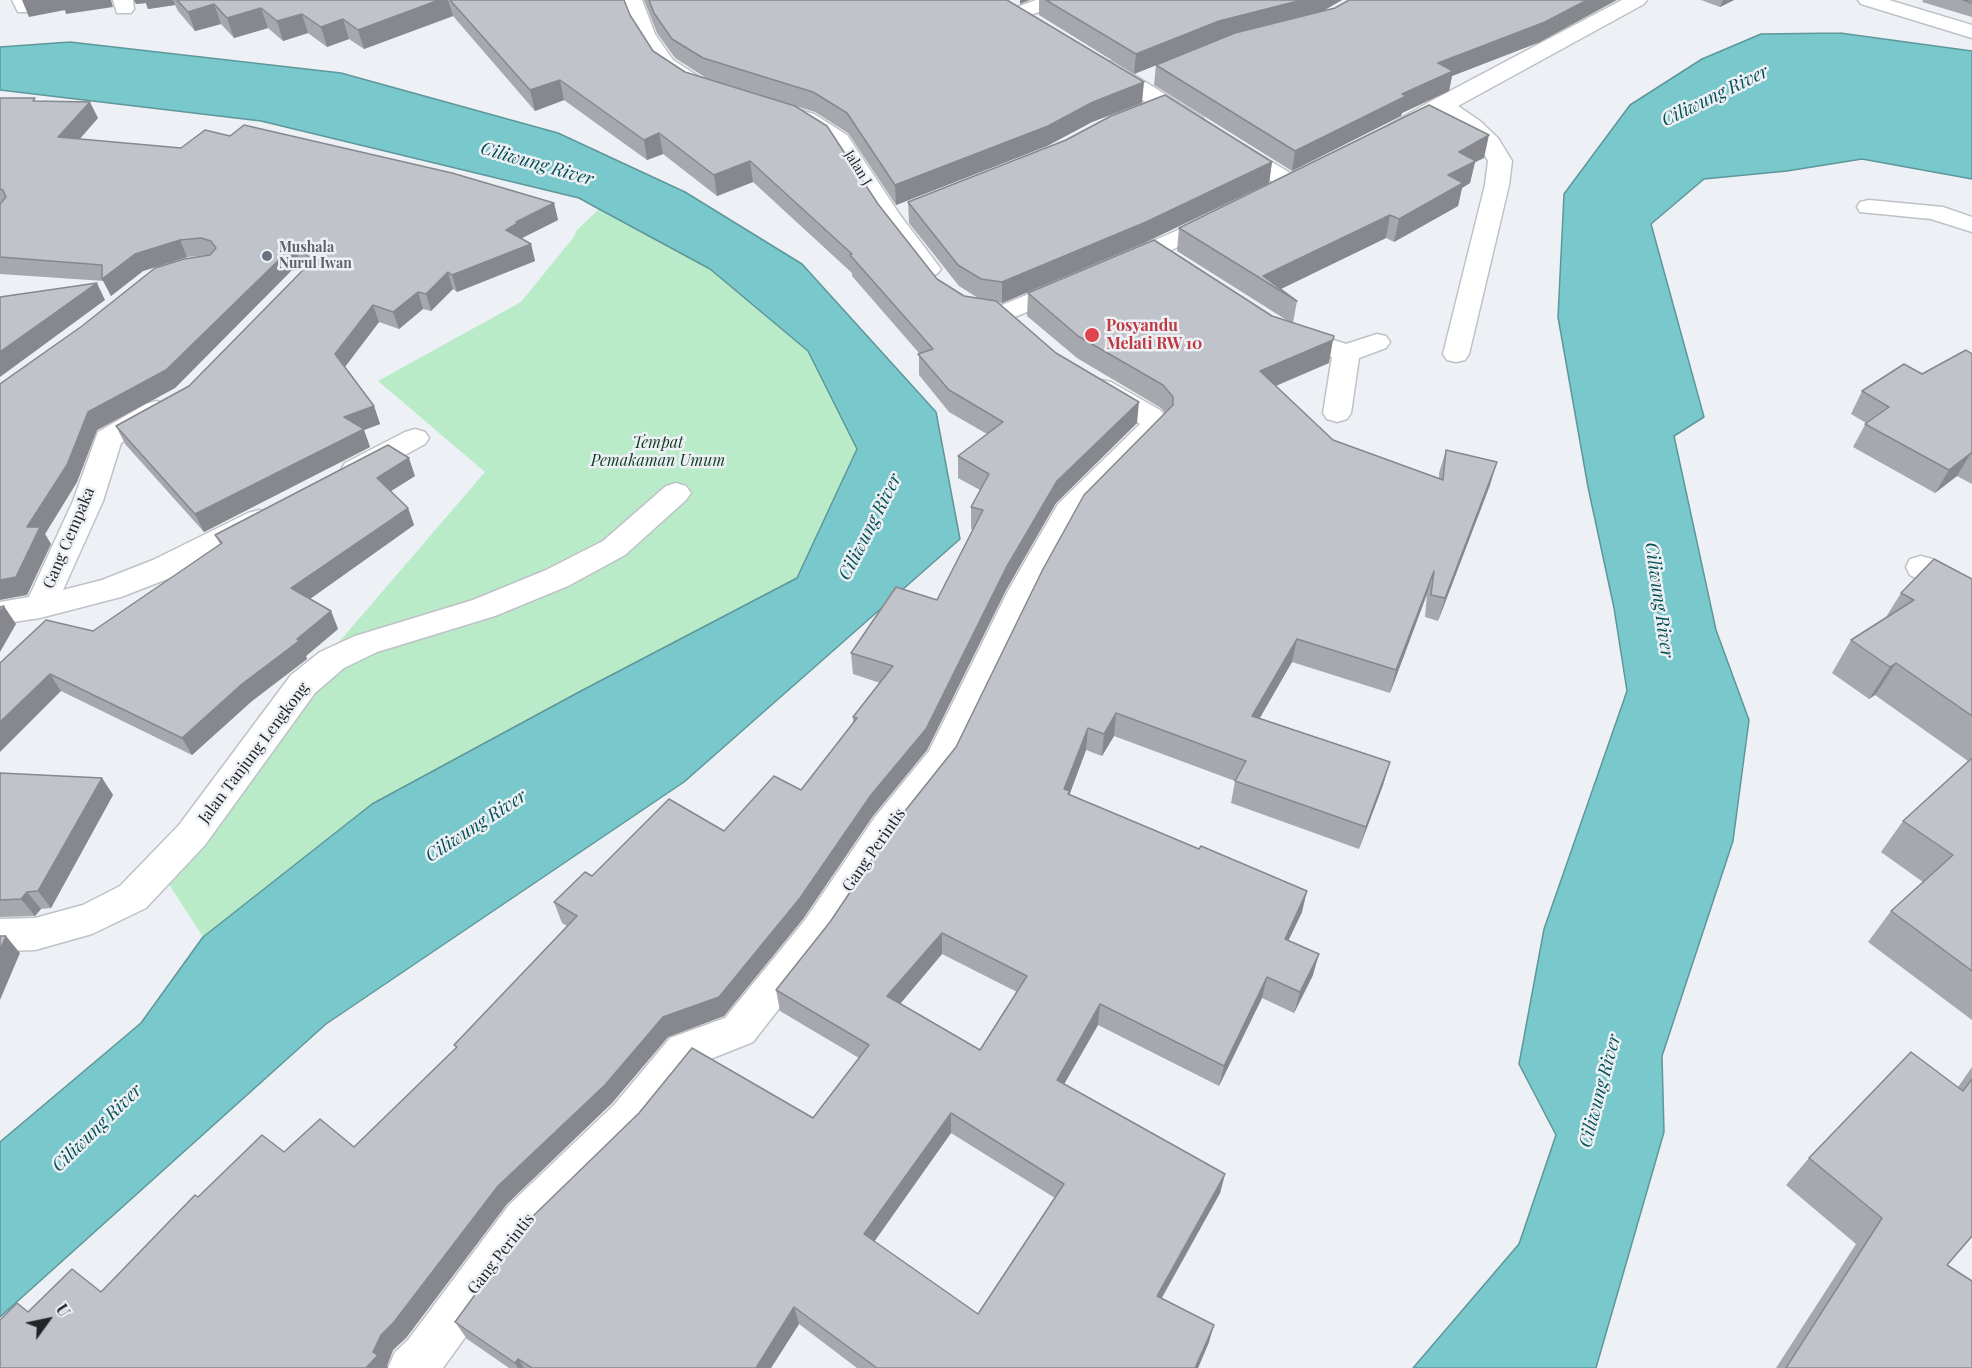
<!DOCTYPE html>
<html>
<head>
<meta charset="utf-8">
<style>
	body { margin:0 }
	#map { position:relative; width:1972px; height:1368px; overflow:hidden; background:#edf0f5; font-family:"Playfair Display",serif }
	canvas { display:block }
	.north { position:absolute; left:18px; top:1290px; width:60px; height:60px; -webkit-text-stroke:4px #edf0f5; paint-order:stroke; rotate:57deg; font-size:16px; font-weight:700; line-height:24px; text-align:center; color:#232527 }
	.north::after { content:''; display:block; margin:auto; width:21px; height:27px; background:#232527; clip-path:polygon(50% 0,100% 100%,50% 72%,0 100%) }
</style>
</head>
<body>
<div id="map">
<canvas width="1972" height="1368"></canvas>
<div class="north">U</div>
</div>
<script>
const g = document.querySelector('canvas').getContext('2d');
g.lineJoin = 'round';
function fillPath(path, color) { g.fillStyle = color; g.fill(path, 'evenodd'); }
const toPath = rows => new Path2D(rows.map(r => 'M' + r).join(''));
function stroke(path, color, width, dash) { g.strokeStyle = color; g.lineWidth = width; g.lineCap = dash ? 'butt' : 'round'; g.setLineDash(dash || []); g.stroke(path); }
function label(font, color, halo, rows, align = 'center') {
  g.font = font + ' "Playfair Display",serif'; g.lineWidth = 5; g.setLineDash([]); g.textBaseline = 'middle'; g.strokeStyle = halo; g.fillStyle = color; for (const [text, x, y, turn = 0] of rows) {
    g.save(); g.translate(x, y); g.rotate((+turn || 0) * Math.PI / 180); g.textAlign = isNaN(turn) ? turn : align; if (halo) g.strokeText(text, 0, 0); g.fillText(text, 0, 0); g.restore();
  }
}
fillPath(toPath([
	[599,209,710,269,808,351,857,449,797,578,579,692,372,804,203,937,159,869,303,684,485,472,378,381,521,302,573,238,577,230]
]), '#b9ebc9');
const water = toPath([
	[1840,33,1972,51,1972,179,1862,159,1787,171,1704,179,1651,224,1704,417,1674,436,1716,630,1749,720,1733,841,1662,1056,1664,1132,1596,1368,1413,1368,1519,1244,1556,1135,1519,1064,1544,929,1627,691,1614,608,1588,487,1558,317,1564,194,1630,105,1702,59,1761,34,1840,33],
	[70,42,341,73,558,133,685,192,802,264,936,412,960,539,684,782,326,1024,0,1317,0,1142,141,1023,203,937,372,804,579,692,797,578,857,449,808,351,710,269,599,209,579,198,261,121,0,90,0,47,70,42]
]);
fillPath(water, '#78c8cc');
stroke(water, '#5e979a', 1.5);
const minor = toPath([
	[12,0,32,0,35,8,32,12,18,12,12,0],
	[113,0,133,0,134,9,131,13,117,13,113,0],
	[622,0,642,0,655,34,673,60,701,78,704,83,701,88,693,90,685,88,657,69,635,34,622,0],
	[1036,0,1065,0,1062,4,1016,20,1009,18,1006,14,1009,10,1036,0],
	[1622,0,1647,0,1644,4,1458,106,1480,121,1498,138,1512,161,1509,185,1469,354,1465,360,1456,362,1447,360,1443,354,1485,185,1488,161,1480,146,1464,131,1441,115,1405,135,1397,137,1389,135,1386,130,1389,125,1433,100,1622,0],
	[1858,0,1889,0,1972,25,1972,38,1861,4,1858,0],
	[1105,61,1113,62,1202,117,1205,122,1202,127,1194,129,1186,127,1097,72,1094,67,1097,62,1105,61],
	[793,108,814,114,847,135,900,215,941,269,937,274,928,277,919,274,878,219,830,145,798,124,785,120,782,115,785,110,793,108],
	[1234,142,1242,144,1297,177,1301,182,1297,187,1289,189,1281,187,1226,154,1223,149,1226,144,1234,142],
	[1869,200,1943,207,1972,217,1972,232,1931,219,1860,212,1857,207,1860,202,1869,200],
	[1219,212,1228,214,1231,219,1228,224,1130,269,1121,272,1112,269,1108,264,1112,259,1219,212],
	[1068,278,1077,281,1081,286,1077,291,1005,321,965,315,956,310,952,305,956,300,965,297,1002,305,1068,278],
	[1290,326,1346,344,1377,334,1386,336,1390,342,1386,348,1359,358,1351,413,1347,419,1337,422,1327,419,1323,413,1332,357,1281,340,1277,334,1281,328,1290,326],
	[1101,380,1111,382,1160,410,1169,421,1168,427,1081,517,1040,591,954,768,901,837,831,942,753,1042,698,1064,644,1131,539,1235,443,1368,388,1368,395,1352,408,1340,509,1205,614,1105,670,1038,725,1018,805,920,875,817,929,751,1008,591,1058,504,1140,424,1091,394,1087,388,1091,382,1101,380],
	[156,401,166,404,170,410,166,416,121,443,103,501,63,590,102,580,153,560,248,513,259,510,270,513,274,520,270,527,175,576,121,597,40,618,0,624,0,602,29,597,73,501,98,432,146,404,156,401],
	[415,429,425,432,429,438,425,444,365,477,355,479,345,477,341,470,345,463,405,432,415,429],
	[676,483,686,486,691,493,686,500,625,555,568,586,495,616,377,652,344,668,315,693,205,845,146,908,92,934,35,950,0,951,0,919,35,918,83,905,120,886,179,825,291,675,320,652,355,636,473,600,546,570,603,541,666,486,676,483],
	[1921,556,1932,559,1972,580,1972,605,1961,602,1910,575,1906,567,1910,559,1921,556]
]);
stroke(minor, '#bec2c7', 3);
fillPath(minor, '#fff');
fillPath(toPath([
	[134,0,624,0,630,15,653,51,878,204,937,279,964,296,978,298,959,286,909,223,908,202,1272,162,1269,183,1144,243,1002,303,998,302,1137,423,1056,503,1006,590,927,750,873,816,803,919,724,1016,668,1037,612,1103,507,1204,406,1338,393,1350,387,1366,28,1312,101,1292,198,1197,284,1152,354,1147,456,1048,454,1045,567,926,562,923,554,902,592,876,724,831,801,790,853,723,853,717,880,683,853,674,851,653,937,600,973,529,971,529,971,507,980,490,958,478,958,456,987,434,949,412,919,375,919,353,852,276,852,273,753,182,717,196,663,154,647,160,564,100,535,111,453,16,364,49,349,39,327,47,308,33,283,41,268,28,234,38,221,24,195,31,178,11,175,5,148,9,146,3,136,4],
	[644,0,1007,0,1142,103,1092,122,1047,146,896,205,848,133,815,112,706,78,675,58,657,33],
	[1039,0,1342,0,1323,11,1540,42,1452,76,1449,91,1402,113,1401,116,1292,171,1154,85,1156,65,1191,51,1134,74,1039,15],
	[1701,0,1734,0,1720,7],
	[1923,0,1972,0,1972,17,1922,2],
	[0,98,37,101,98,118,80,139,554,203,558,220,522,238,531,244,535,261,457,292,453,289,431,311,423,309,399,329,379,322,345,367,374,406,380,424,364,430,370,447,204,532,125,444,116,426,189,386,305,269,303,268,291,271,175,388,97,430,77,482,45,534,51,544,27,595,0,384,209,255,187,257,143,271,111,296,104,281,0,274],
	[1484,158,1475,162,1470,183,1462,188,1458,206,1394,242,1386,238,1280,289,1297,301,1293,323,1329,363,1276,386,1333,440,1439,479,1439,473,1446,450,1490,485,1438,621,1425,617,1427,594,1390,693,1292,662,1260,718,1390,762,1383,785,1359,849,1231,803,1235,781,1114,736,1102,756,1086,750,1070,793,1070,794,1302,912,1288,941,1313,975,1294,1013,1262,998,1219,1086,1098,1025,1064,1084,1225,1174,1220,1193,1162,1298,1209,1342,1198,1368,857,1368,799,1324,771,1368,509,1368,467,1339,455,1322,813,1118,859,1058,780,1011,776,990,830,922,956,747,1165,413,1161,408,1077,358,1027,316,1028,293,1272,316,1288,321,1177,251,1179,228],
	[942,954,1017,992,980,1050,900,1004],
	[951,1133,1055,1198,978,1314,874,1241],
	[1972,354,1972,484,1957,476,1935,493,1853,447,1866,423,1851,414,1862,391,1922,374],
	[415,476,391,491,408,508,414,525,310,599,331,611,338,629,306,656,307,659,252,701,192,755,61,691,0,663,93,631,220,544,215,535],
	[1972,579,1972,1020,1868,942,1891,911,1923,882,1881,852,1903,821,1968,761,1875,695,1869,699,1832,673,1851,640,1886,617,1901,593],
	[0,773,102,778,113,795,51,908,41,909,35,916,0,917],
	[1972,1067,1972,1236,1947,1265,1972,1368,1776,1368,1856,1244,1786,1185,1809,1158,1958,1087]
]), '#a5a8ad');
fillPath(toPath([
	[22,0,111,0,113,7,66,14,65,10,29,17],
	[134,0,173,0,175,5,148,9,146,3,136,4],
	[439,0,448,0,453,16,364,49,358,30],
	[1020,0,1030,0,1020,4],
	[1302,0,1342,0,1316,15,1217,41,1134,74,1136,54,1219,21],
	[1587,0,1617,0,1540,42,1452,76,1449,91,1402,113,1401,116,1292,171,1295,151,1402,94,1438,63],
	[1723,0,1734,0,1720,7],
	[214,4,221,24,195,31,188,12],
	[261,8,268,28,234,38,227,18],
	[302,14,308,33,283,41,277,21],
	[343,19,349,39,327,47,321,27],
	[560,80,564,100,535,111,530,90],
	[1144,82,1142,103,1092,122,1047,146,896,205,895,185,1093,102],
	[90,102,98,118,66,154,58,137],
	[659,133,663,154,647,160,644,140],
	[1489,135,1484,158,1475,162,1470,183,1462,188,1458,206,1394,242,1399,219,1448,175,1459,152],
	[750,161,753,182,717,196,714,175],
	[1272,162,1269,183,1144,243,1002,303,1002,282],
	[554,203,558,220,522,238,506,230,516,222],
	[1390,215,1386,238,1279,290,1263,276],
	[180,240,187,257,143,271,111,296,102,279,135,254],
	[531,244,535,261,457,292,452,275],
	[296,251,303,268,291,271,175,388,97,430,77,482,45,534,51,544,27,595,0,600,0,580,88,412,285,254],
	[448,272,453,289,431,311,426,294],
	[97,283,105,300,0,377,0,352],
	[418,292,423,309,399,329,393,312],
	[373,305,379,322,341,372,335,354],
	[1333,340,1329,363,1256,394,1260,371],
	[1139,402,1137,423,1056,503,1006,590,927,750,873,816,803,919,724,1016,668,1037,612,1103,507,1204,406,1338,393,1350,387,1366,388,1368,366,1368,381,1335,498,1186,1006,568,1057,481],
	[374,406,380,424,364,430,370,447,204,532,195,514,344,417],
	[1971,453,1957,476,1935,493,1949,470],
	[409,458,415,476,383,496,377,478],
	[1497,462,1490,485,1438,621,1445,598],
	[408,508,414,525,300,606,291,588],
	[1434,571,1427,594,1390,693,1396,670],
	[4,606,16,624,0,652,0,613],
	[331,611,338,629,306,656,307,659,252,701,192,755,182,738,242,684],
	[1297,639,1292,662,1248,738,1252,716],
	[1896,663,1875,695,1869,699,1890,667],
	[50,674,61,691,0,752,0,722],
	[1116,713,1114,736,1102,756,1104,734],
	[1088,728,1086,750,1070,793,1068,814,1064,789],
	[1390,762,1383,785,1359,849,1366,827],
	[102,778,113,795,51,908,38,891],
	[1307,891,1302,912,1279,960,1285,939],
	[27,892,41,909,35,916,21,899],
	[942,933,942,954,889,1017,887,996],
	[6,936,20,953,0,1000,0,950],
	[1319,954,1313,975,1294,1013,1300,992],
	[1267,977,1262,998,1219,1086,1224,1066],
	[1100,1004,1098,1025,1055,1100,1057,1080],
	[951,1113,951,1133,867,1252,864,1234],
	[1225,1174,1220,1193,1153,1313,1157,1296],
	[794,1307,799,1324,771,1368,756,1368],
	[1214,1325,1209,1342,1198,1368,1195,1368],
	[518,1359,524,1368,518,1368,515,1363]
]), '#86888d');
const building = toPath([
	[177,0,439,0,358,30,343,19,321,27,302,14,277,21,261,8,227,18,214,4,188,12,177,0],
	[450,0,624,0,630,15,653,51,685,72,795,106,827,126,878,204,937,279,964,296,996,301,1056,353,1139,402,1057,481,1006,568,926,729,871,795,800,898,719,997,663,1017,605,1085,498,1186,394,1322,381,1335,373,1352,378,1355,366,1368,0,1368,0,1320,17,1303,28,1312,72,1269,101,1292,195,1195,198,1197,262,1135,284,1152,320,1119,354,1147,457,1047,454,1045,577,916,554,902,585,872,592,876,669,799,724,831,774,776,801,790,857,718,853,717,893,666,851,653,896,587,937,600,983,510,971,507,989,474,958,456,1003,422,949,390,918,354,933,349,850,255,852,254,750,161,714,175,659,133,644,140,560,80,530,90,450,0],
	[649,0,1007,0,1144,82,1093,102,1048,126,895,185,847,113,813,92,703,58,672,39,654,13,649,0],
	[1046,0,1302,0,1219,21,1136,54,1046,0],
	[1349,0,1587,0,1545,22,1438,63,1453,71,1402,94,1406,96,1295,151,1156,65,1235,33,1335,8,1349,0],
	[1963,0,1972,0,1972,3,1963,0],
	[1165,95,1272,162,1146,222,1002,282,981,279,958,265,908,202,1066,140,1111,116,1165,95],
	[0,98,35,98,33,101,90,102,58,137,181,148,205,130,230,136,244,125,452,173,554,203,516,222,518,223,506,230,531,244,452,275,448,272,426,294,418,292,393,312,373,305,335,354,374,406,344,417,364,429,195,514,116,426,189,386,306,267,311,261,306,254,296,251,285,254,166,370,88,412,67,465,27,527,40,527,16,577,0,580,0,384,82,326,155,268,184,259,210,255,216,248,211,241,201,238,180,240,135,254,102,279,102,265,0,257,0,204,6,197,3,190,0,189,0,98],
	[1429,105,1489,135,1459,152,1476,161,1448,175,1463,183,1399,219,1390,215,1263,276,1297,301,1179,228,1429,105],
	[1154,240,1272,316,1334,336,1333,340,1260,371,1333,440,1443,480,1446,450,1497,462,1445,598,1431,595,1434,571,1396,670,1297,639,1252,716,1390,762,1366,827,1235,781,1246,761,1116,713,1104,734,1088,728,1064,789,1070,791,1068,794,1199,849,1201,846,1307,891,1285,939,1319,954,1300,992,1267,977,1224,1066,1100,1004,1057,1080,1225,1174,1157,1296,1214,1325,1195,1368,877,1368,794,1307,756,1368,532,1368,518,1359,515,1363,455,1322,531,1218,639,1113,692,1048,813,1118,869,1045,776,990,830,922,901,816,956,747,1043,569,1084,495,1173,405,1173,397,1163,385,1078,336,1028,293,1154,240],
	[942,933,1027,976,980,1050,887,996,942,933],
	[951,1113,1064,1184,978,1314,864,1234,951,1113],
	[97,283,0,352,0,297,97,283],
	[1966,350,1972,354,1972,454,1971,453,1949,470,1865,424,1889,407,1862,391,1904,364,1922,374,1966,350],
	[388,445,409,458,377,478,408,508,291,588,331,611,297,639,299,641,242,684,182,738,50,674,0,722,0,663,46,620,93,631,222,543,215,535,388,445],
	[1934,559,1972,579,1972,716,1896,663,1890,667,1851,640,1914,600,1901,593,1934,559],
	[4,606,0,613,0,607,4,606],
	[1972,758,1972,971,1891,911,1953,855,1903,821,1972,758],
	[0,773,102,778,38,891,27,892,21,899,0,900,0,773],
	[0,936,6,936,0,950,0,936],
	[1911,1052,1963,1091,1972,1079,1972,1236,1947,1265,1972,1281,1972,1368,1786,1368,1882,1218,1809,1158,1911,1052]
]);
fillPath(building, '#c0c3c9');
stroke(building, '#86888d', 1.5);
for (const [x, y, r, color] of [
	[267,256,6,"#6b7280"],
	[1092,335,8,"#e0444e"]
]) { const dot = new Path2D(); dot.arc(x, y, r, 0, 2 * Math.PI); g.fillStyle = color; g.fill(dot); stroke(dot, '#edf0f5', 2); }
label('14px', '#232527', '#edf0f5', [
	["Jalan J",858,168,58]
]);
label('bold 14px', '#5b616d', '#edf0f5', [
	["Mushala",279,248],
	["Nurul Iwan",279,264]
], 'left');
label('bold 16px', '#be3a42', '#edf0f5', [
	["Posyandu",1106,326],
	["Melati RW 10",1106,344]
], 'left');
label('italic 16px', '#0e3b22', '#edf0f5', [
	["Tempat",658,443],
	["Pemakaman Umum",658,461]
]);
label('16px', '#232527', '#edf0f5', [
	["Gang Cempaka",69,538,-67],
	["Jalan Tanjung Lengkong",254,753,-53],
	["Gang Perintis",874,850,-55],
	["Gang Perintis",501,1254,-52]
]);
label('italic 18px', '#035053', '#edf0f5', [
	["Ciliwung River",1715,96,-26],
	["Ciliwung River",537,164,16],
	["Ciliwung River",870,527,-63],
	["Ciliwung River",1659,600,82],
	["Ciliwung River",476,826,-33],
	["Ciliwung River",1600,1091,-75],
	["Ciliwung River",97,1128,-44]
]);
</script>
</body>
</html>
